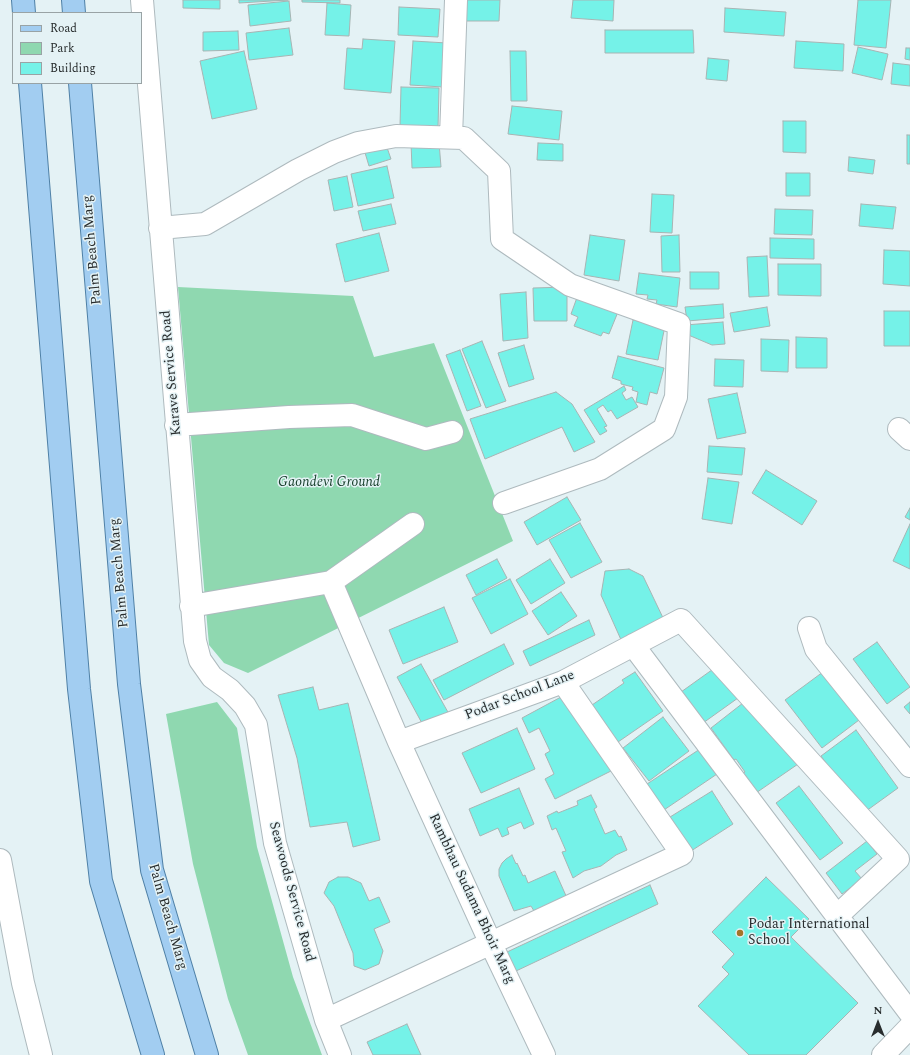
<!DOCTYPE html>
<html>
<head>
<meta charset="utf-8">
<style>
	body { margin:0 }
	#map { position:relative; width:910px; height:1055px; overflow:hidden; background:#e4f2f5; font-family:Spectral,serif }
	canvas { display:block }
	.legend { position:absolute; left:12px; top:12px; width:130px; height:72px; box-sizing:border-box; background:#e4f2f5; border:1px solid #99a3a5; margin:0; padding:5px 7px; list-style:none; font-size:12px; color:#282d2e }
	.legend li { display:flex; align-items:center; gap:8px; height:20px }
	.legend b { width:20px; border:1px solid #99a3a5 }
	.north { position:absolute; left:858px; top:1003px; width:40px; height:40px; -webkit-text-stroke:3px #e4f2f5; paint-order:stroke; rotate:0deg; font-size:11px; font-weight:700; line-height:16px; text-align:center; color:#282d2e }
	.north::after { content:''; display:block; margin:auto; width:14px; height:18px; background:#282d2e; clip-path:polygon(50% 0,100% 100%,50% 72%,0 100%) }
</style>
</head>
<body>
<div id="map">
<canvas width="910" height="1055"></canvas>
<ul class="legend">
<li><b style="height:5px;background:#a2cdf1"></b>Road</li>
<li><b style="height:11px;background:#8fd8b0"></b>Park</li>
<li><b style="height:11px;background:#75f2e8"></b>Building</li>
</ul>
<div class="north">N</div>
</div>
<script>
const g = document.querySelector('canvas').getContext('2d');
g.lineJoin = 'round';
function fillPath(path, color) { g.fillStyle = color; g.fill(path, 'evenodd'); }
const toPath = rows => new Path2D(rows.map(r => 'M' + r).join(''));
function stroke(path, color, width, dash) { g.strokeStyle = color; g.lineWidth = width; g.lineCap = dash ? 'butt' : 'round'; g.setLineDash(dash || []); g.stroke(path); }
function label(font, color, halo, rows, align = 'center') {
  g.font = font + ' Spectral,serif'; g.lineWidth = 3; g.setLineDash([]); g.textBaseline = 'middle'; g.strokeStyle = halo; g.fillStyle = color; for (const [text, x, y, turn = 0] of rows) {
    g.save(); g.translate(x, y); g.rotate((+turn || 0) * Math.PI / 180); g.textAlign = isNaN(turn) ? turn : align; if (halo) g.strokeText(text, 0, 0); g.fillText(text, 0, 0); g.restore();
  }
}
fillPath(toPath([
	[178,287,353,296,374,357,434,343,513,541,248,673,224,663,209,645],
	[217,702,237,728,257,847,293,977,322,1055,248,1055,228,999,193,864,166,714]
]), '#8fd8b0');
const building = toPath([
	[183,0,220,0,220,9,183,8,183,0],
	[239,0,288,0,239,3,239,0],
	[302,0,340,0,340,3,302,2,302,0],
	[457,0,500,0,499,21,457,21,457,0],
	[573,0,614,0,613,21,571,18,573,0],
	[858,0,891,0,886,48,854,45,858,0],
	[289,1,291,21,250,26,248,5,289,1],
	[327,3,351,5,349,36,325,35,327,3],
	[399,7,440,9,438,37,398,35,399,7],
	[725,8,786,12,784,36,724,32,725,8],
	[289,28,293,55,249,60,246,33,289,28],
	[605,30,693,30,694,53,605,53,605,30],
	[238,31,239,50,203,51,203,32,238,31],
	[363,39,395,41,391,93,344,89,347,48,362,49,363,39],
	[413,41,447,43,443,87,410,85,413,41],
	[796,41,844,44,843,71,794,68,796,41],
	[858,47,888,54,882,80,852,73,858,47],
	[906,48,910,48,910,60,905,59,906,48],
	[244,51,257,109,212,119,200,61,244,51],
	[510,51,526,51,527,101,511,101,510,51],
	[708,58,729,60,727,81,706,79,708,58],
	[893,63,910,65,910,86,891,84,893,63],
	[401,87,439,88,438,128,400,126,401,87],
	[512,106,562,111,559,140,508,134,512,106],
	[783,121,806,121,806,153,783,152,783,121],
	[907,135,910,135,910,164,907,164,907,135],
	[384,139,391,159,369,166,363,146,384,139],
	[439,142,441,167,412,168,411,143,439,142],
	[538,143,563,144,563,161,537,160,538,143],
	[849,157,875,160,873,174,848,171,849,157],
	[387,166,394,198,358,206,351,174,387,166],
	[786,173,810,173,810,196,786,196,786,173],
	[347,176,353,207,334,211,328,180,347,176],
	[652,194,674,195,672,233,650,232,652,194],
	[391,204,396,224,363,231,358,211,391,204],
	[861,204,896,207,893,229,859,226,861,204],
	[775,209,813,210,812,235,774,234,775,209],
	[379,233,389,271,345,282,336,244,379,233],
	[590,235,625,240,619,281,584,275,590,235],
	[679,235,680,272,662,272,661,236,679,235],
	[770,238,814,239,814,259,770,258,770,238],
	[884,250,910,251,910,286,883,284,884,250],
	[767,256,769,296,749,297,747,257,767,256],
	[778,264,821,264,821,296,778,295,778,264],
	[690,272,719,272,719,289,690,289,690,272],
	[639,273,680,278,677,307,656,304,657,300,647,299,648,295,636,294,639,273],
	[567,287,567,321,534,321,533,288,567,287],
	[526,292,528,338,503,341,500,294,526,292],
	[579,292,620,307,609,334,603,332,601,336,574,326,578,317,571,314,579,292],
	[723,304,724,318,687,321,685,307,723,304],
	[767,307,770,326,734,332,730,313,767,307],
	[884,311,910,311,910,346,884,346,884,311],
	[633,320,665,326,658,360,626,354,633,320],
	[723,322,725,344,712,345,686,334,685,325,723,322],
	[796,337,827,338,827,368,796,368,796,337],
	[761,339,789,340,788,372,761,371,761,339],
	[482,341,506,401,486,408,462,349,482,341],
	[524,345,534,379,509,387,498,353,524,345],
	[460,350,481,406,467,411,446,355,460,350],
	[618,356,664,368,657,394,650,392,647,405,636,402,638,392,632,390,633,387,621,384,621,381,612,378,618,356],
	[715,359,744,360,743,387,714,386,715,359],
	[624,386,626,390,622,393,626,400,632,397,638,407,617,419,611,410,608,412,603,405,597,409,607,426,604,427,607,431,600,435,584,410,624,386],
	[556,392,572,404,595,442,574,452,562,427,485,459,470,419,556,392],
	[737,393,746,433,717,439,708,399,737,393],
	[709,446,745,448,742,475,707,472,709,446],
	[766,470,817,501,802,525,752,493,766,470],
	[708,478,739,482,732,524,702,519,708,478],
	[567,497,581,520,537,545,524,522,567,497],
	[910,508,910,520,905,517,910,508],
	[580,523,602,562,571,578,549,540,580,523],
	[910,524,910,569,893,561,910,524],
	[497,559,507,578,476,595,466,575,497,559],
	[550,559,565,583,531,604,516,580,550,559],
	[629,569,643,576,665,622,622,642,601,595,605,571,629,569],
	[510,579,528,614,491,634,472,598,510,579],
	[561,592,577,616,548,635,532,611,561,592],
	[444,607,458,642,403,664,389,630,444,607],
	[589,620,595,635,530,666,523,651,589,620],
	[877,642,910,687,887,704,853,659,877,642],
	[504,644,514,664,444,700,433,680,504,644],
	[421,664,449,714,424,727,397,677,421,664],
	[716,667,738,698,703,723,681,692,716,667],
	[827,669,863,717,822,748,785,700,827,669],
	[635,672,663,711,618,742,592,705,624,683,622,680,635,672],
	[313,687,319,710,348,703,380,840,353,847,347,822,310,827,297,758,278,695,313,687],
	[561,697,615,769,555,799,545,779,554,774,545,754,550,751,539,728,529,733,522,718,561,697],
	[910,702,910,714,904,707,910,702],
	[743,703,801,762,753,795,739,776,745,772,736,759,734,760,711,728,743,703],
	[663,717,689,751,649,781,623,748,663,717],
	[517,728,535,769,481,793,462,753,517,728],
	[856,730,898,788,862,814,821,756,856,730],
	[703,747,720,772,658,814,641,788,703,747],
	[799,786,843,843,820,860,776,803,799,786],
	[519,788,534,824,524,829,521,822,507,828,509,834,502,837,498,828,480,836,469,809,519,788],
	[712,791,733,824,691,851,670,817,712,791],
	[591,795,597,807,594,809,605,834,615,830,619,837,621,836,627,850,616,855,601,866,584,871,573,878,562,852,566,851,556,828,552,830,547,816,557,811,558,813,578,805,577,801,591,795],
	[867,841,877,854,855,871,862,879,842,894,826,873,867,841],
	[512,855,516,864,517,863,523,876,525,875,528,883,555,871,567,898,534,911,531,906,514,911,499,876,499,869,502,863,506,859,512,855],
	[338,877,348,877,361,883,369,901,379,897,390,922,374,929,383,951,379,964,365,970,354,966,353,953,334,906,324,893,329,882,338,877],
	[766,877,809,919,791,937,858,1003,806,1055,749,1055,698,1006,729,974,722,967,734,954,712,932,766,877],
	[650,885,658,904,516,971,507,952,650,885],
	[407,1024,421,1055,373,1055,367,1042,407,1024]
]);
fillPath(building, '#75f2e8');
stroke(building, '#a7b4b3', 1);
const minor = toPath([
	[142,0,195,641,200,660,212,677,230,690,245,706,256,725,275,843,326,1020,340,1055],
	[451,137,456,0],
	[160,228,205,224,298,170,334,152,358,143,396,136,464,138,499,171,502,239,570,285,679,324,676,397,664,429,600,469,504,503],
	[176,425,289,417,352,415,426,439,452,432],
	[899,429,910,439],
	[331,582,399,742,491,944,544,1055],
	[191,606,331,582,413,524],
	[809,628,816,649,910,766],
	[633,645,910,1013],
	[399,742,563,682,681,620,898,859,837,916],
	[0,860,23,983,41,1055],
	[326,1020,682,854,563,682],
	[883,1055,910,1027]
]);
const major = toPath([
	[23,0,24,13],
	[73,0,74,13],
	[30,83,79,689,101,881,153,1055],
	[80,83,129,684,152,870,207,1055]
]);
stroke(minor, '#aebabe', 24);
stroke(major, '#4f80a6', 24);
stroke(minor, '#fff', 22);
stroke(major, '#a2cdf1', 22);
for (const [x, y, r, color] of [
	[740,933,4,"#a47429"]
]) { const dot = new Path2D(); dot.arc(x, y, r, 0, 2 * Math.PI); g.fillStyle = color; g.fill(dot); stroke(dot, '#e4f2f5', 1.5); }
label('14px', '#282d2e', '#e4f2f5', [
	["Palm Beach Marg",93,250,-95],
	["Karave Service Road",172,373,-95],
	["Palm Beach Marg",120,573,-95],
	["Podar School Lane",520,696,-21],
	["Seawoods Service Road",291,892,75],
	["Rambhau Sudama Bhoir Marg",471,899,65],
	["Palm Beach Marg",167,917,74]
]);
label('italic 14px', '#18402d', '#e4f2f5', [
	["Gaondevi Ground",329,483]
]);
label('14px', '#282d2e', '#e4f2f5', [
	["Podar International",748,925],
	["School",748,941]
], 'left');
</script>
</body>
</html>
